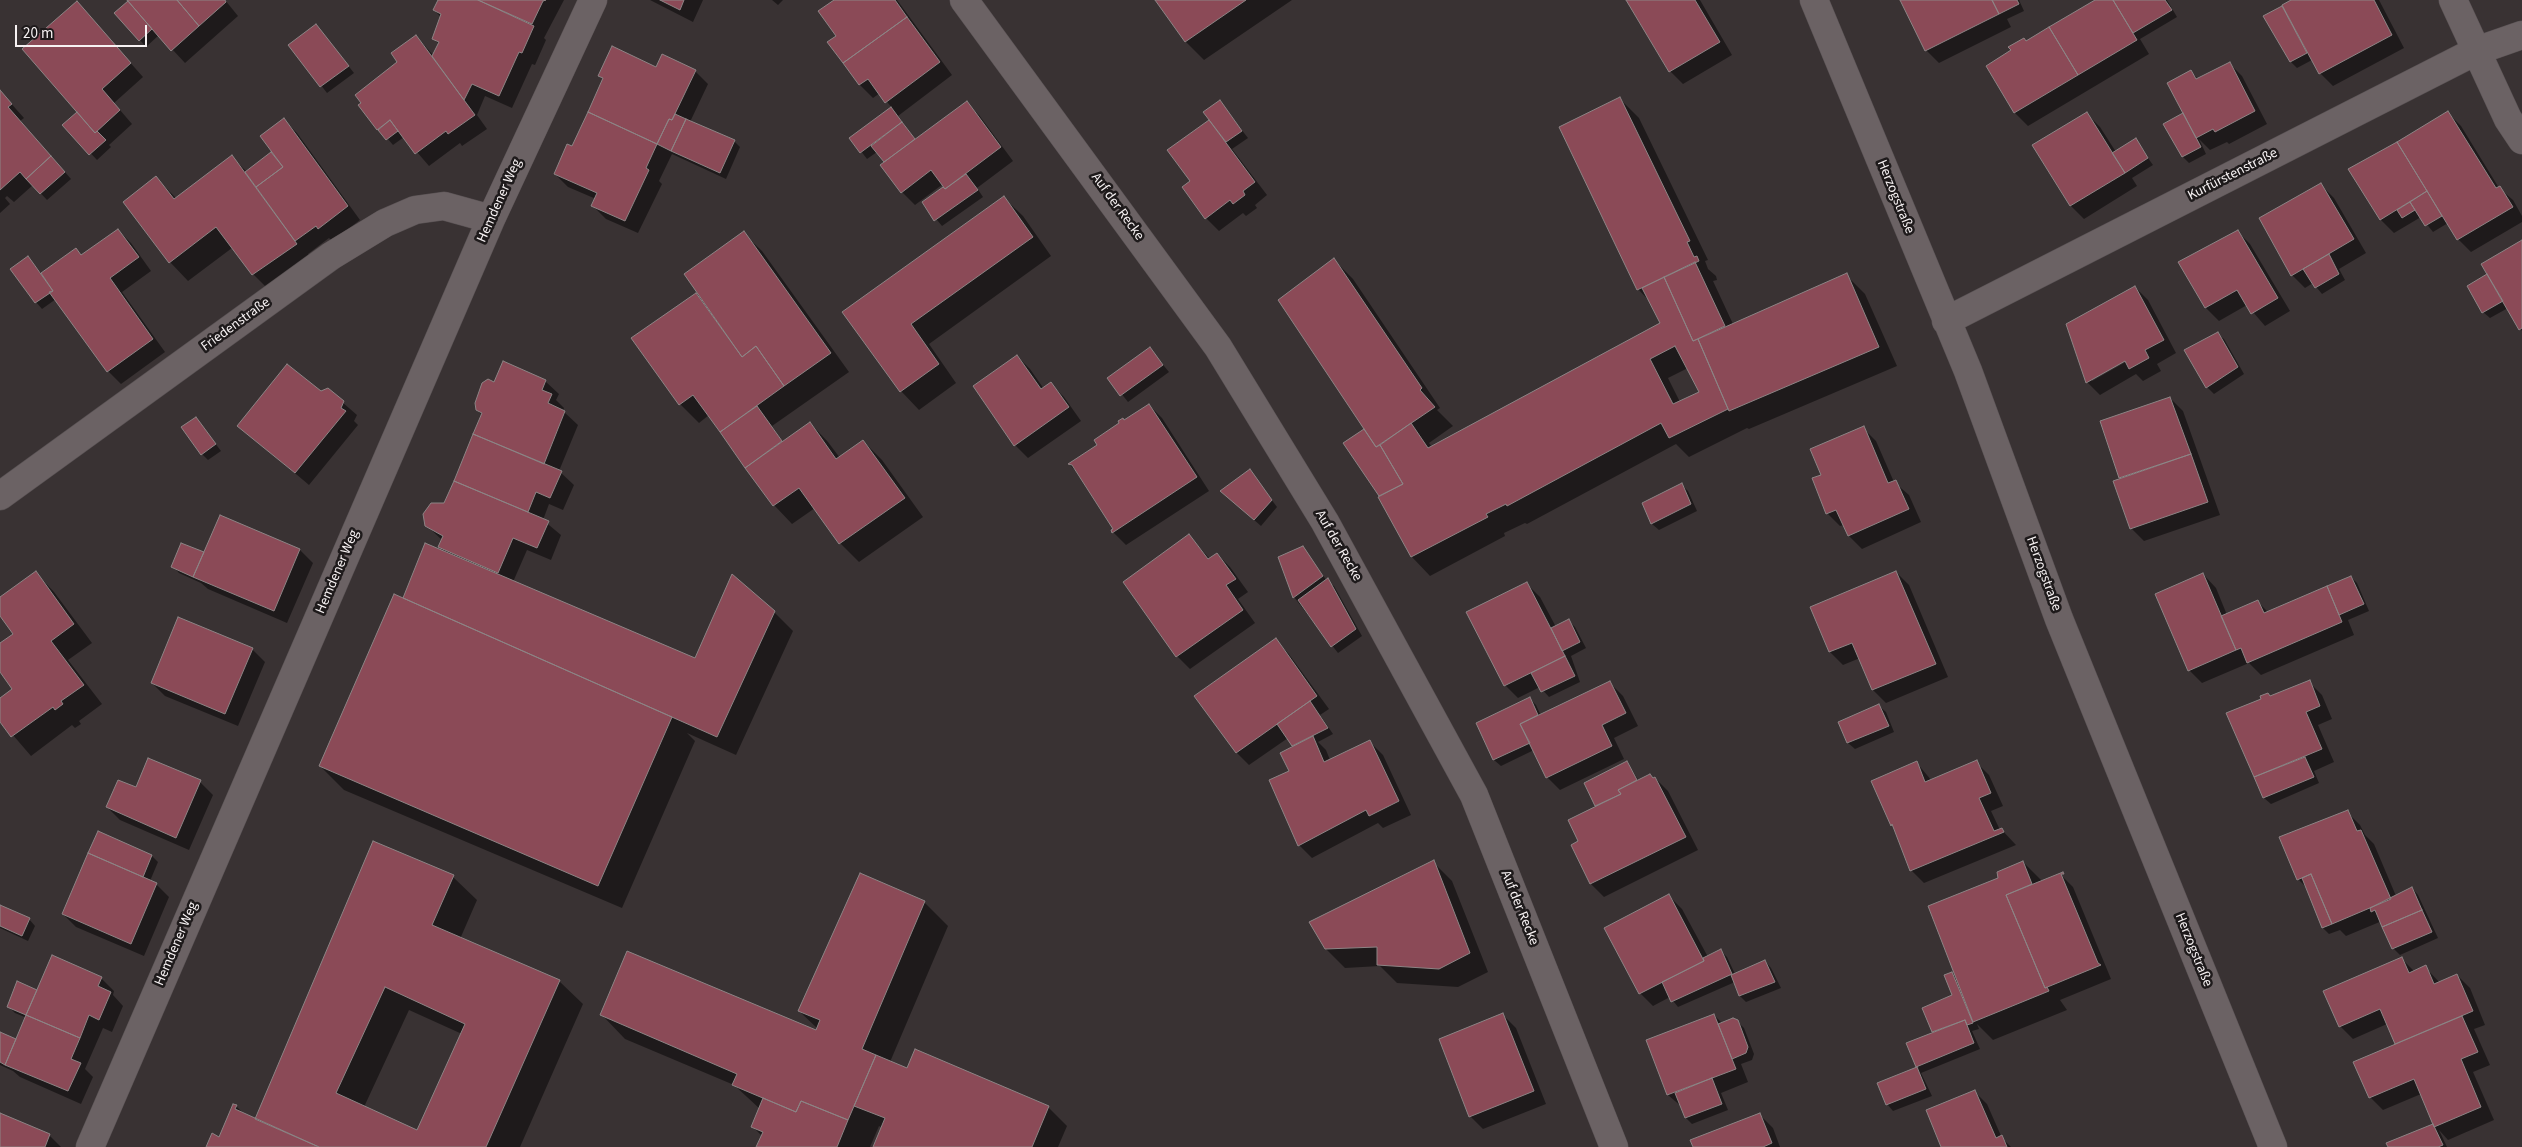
<!DOCTYPE html>
<html>
<head>
<meta charset="utf-8">
<style>
	body { margin:0 }
	#map { position:relative; width:2522px; height:1147px; overflow:hidden; background:#393233; font-family:"Source Sans 3",sans-serif }
	canvas { display:block }
	.scale { position:absolute; left:15px; top:25px; width:132px; height:22px; box-sizing:border-box; border:2px solid #f7f2f3; border-top:0; padding-left:6px; font-size:15px; line-height:18px; white-space:nowrap; color:#f7f2f3; -webkit-text-stroke:4px #1e1a1b; paint-order:stroke }
</style>
</head>
<body>
<div id="map">
<canvas width="2522" height="1147"></canvas>
<div class="scale">20 m</div>
</div>
<script>
const g = document.querySelector('canvas').getContext('2d');
g.lineJoin = 'round';
function fillPath(path, color) { g.fillStyle = color; g.fill(path, 'evenodd'); }
const toPath = rows => new Path2D(rows.map(r => 'M' + r).join(''));
function stroke(path, color, width, dash) { g.strokeStyle = color; g.lineWidth = width; g.lineCap = dash ? 'butt' : 'round'; g.setLineDash(dash || []); g.stroke(path); }
function label(font, color, halo, rows, align = 'center') {
  g.font = font + ' "Source Sans 3",sans-serif'; g.lineWidth = 5; g.setLineDash([]); g.textBaseline = 'middle'; g.strokeStyle = halo; g.fillStyle = color; for (const [text, x, y, turn = 0] of rows) {
    g.save(); g.translate(x, y); g.rotate((+turn || 0) * Math.PI / 180); g.textAlign = isNaN(turn) ? turn : align; if (halo) g.strokeText(text, 0, 0); g.fillText(text, 0, 0); g.restore();
  }
}
fillPath(toPath([
	[129,0,225,0,238,16,185,63,159,35,146,47,140,40],
	[439,0,564,0,544,38,546,40,535,65,532,64,512,108,485,96,477,115,487,129,462,146,460,143,429,166,404,137,393,145,359,105,399,62,416,36,434,56,439,44,434,39,441,17,434,10],
	[650,0,703,0,693,22],
	[772,0,783,0,778,5],
	[836,0,897,0,952,75,898,116,916,140,966,103,979,115,1013,161,977,188,983,197,942,226,923,203,946,188,943,184,915,205,902,192,877,152,867,159,851,138,892,108,880,93,873,98,860,85,828,43,837,36],
	[1157,0,1292,0,1204,60,1186,42],
	[1627,0,1700,0,1732,55,1683,84,1670,71],
	[1902,0,2019,0,2024,11,2007,19,2011,27,1939,63,1926,50],
	[2098,0,2167,0,2177,17,2140,39,2149,54,2028,126,2015,113,1987,66],
	[2294,0,2379,0,2404,48,2333,86,2320,73,2312,60,2297,68,2291,62,2265,17],
	[89,16,143,77,114,103,132,124,109,145,111,147,97,160,64,125,79,112],
	[316,25,354,73,327,93,290,45],
	[2229,63,2242,76,2267,124,2229,144,2227,142,2210,150,2199,139,2206,154,2189,163,2183,157,2165,125,2183,115,2191,72,2199,80],
	[656,68,695,71,708,84,690,122,734,141,740,147,726,179,672,154,659,181,662,184,638,233,606,219,593,206,596,199,568,187,555,174,573,148,604,80,600,76],
	[0,91,24,118,20,121,50,155,25,178,26,180,52,157,71,179,47,200,33,185,14,202,7,196,5,198,10,204,0,213],
	[1620,99,1639,118,1708,260,1705,261,1708,269,1716,276,1717,280,1713,281,1733,324,1846,275,1865,294,1897,366,1749,429,1747,428,1689,457,1676,444,1527,524,1525,523,1504,533,1505,536,1430,576,1412,557,1380,496,1345,444,1366,430,1334,260,1353,279,1440,408,1437,410,1453,426,1429,443,1432,447,1661,324,1651,303,1638,289],
	[1688,368,1701,392,1680,402,1668,378],
	[1219,101,1248,138,1232,149,1267,195,1255,205,1257,208,1246,216,1243,213,1219,231,1206,218,1192,181,1209,121,1216,126],
	[2448,113,2461,126,2499,188,2513,200,2522,216,2522,222,2471,252,2458,239,2448,223,2433,232,2421,217,2394,233,2381,220,2350,170],
	[2087,114,2100,127,2116,152,2135,140,2153,165,2132,178,2137,186,2084,219,2071,206,2034,145],
	[284,120,297,133,360,220,332,241,329,238,308,254,315,263,272,293,253,274,232,248,188,281,170,262,156,178,177,199,232,157,247,172,271,154,277,159],
	[2321,185,2334,198,2366,253,2339,269,2345,280,2322,294,2313,283,2305,288,2292,275],
	[1004,198,1023,216,1051,256,929,344,956,383,919,410,901,391,844,312],
	[118,230,131,243,151,271,122,292,165,352,121,384,108,371,56,299,42,309,36,302,28,258,42,274,76,250,82,256],
	[2237,231,2250,244,2290,311,2265,326,2247,305,2219,321,2206,308],
	[743,233,762,251,849,372,772,426,783,442,810,423,828,442,840,458,863,441,882,460,923,517,859,562,840,543,815,508,792,524,774,505,709,415,699,423,680,404,633,339,700,292],
	[2522,241,2522,331,2508,308,2490,318,2483,312,2487,276],
	[2135,287,2148,300,2176,353,2157,364,2161,371,2143,381,2136,374,2100,395,2087,382],
	[2129,357,2131,359,2092,381,2092,378],
	[2217,333,2224,339,2244,374,2214,394,2207,387,2186,351],
	[1150,349,1169,372,1128,402,1109,378],
	[1017,356,1030,369,1044,389,1051,384,1064,397,1081,421,1028,458,1015,445],
	[545,381,559,394,556,400,564,408,563,411,578,425,559,471,574,485,563,510,549,504,543,520,561,535,551,560,527,550,513,582,695,660,774,612,793,631,736,755,687,733,695,741,622,908,344,790,320,766,404,599,445,552,439,547,442,540,426,525,445,504,482,415,477,410,494,384],
	[327,389,357,415,354,421,358,425,309,485,239,426],
	[2170,398,2183,411,2220,515,2144,541,2131,528,2120,479,2101,422],
	[1149,405,1162,418,1209,491,1126,545,1113,532,1115,529,1079,474,1070,465,1099,445,1124,421],
	[196,418,221,451,208,460,202,454],
	[1863,428,1876,441,1894,482,1909,495,1921,522,1862,549,1849,536,1844,525,1840,526,1827,513,1823,475],
	[1250,471,1277,507,1261,526,1228,497],
	[1682,485,1688,491,1697,511,1659,530,1652,524,1644,504],
	[221,517,300,550,313,563,287,623,208,589,201,583,179,573,173,566,204,554],
	[1189,536,1210,559,1217,554,1230,567,1248,592,1238,599,1255,623,1190,669,1177,656],
	[1303,548,1327,581,1334,586,1362,636,1338,653,1294,597],
	[1896,572,1909,585,1948,677,1886,703,1873,690,1860,658,1843,665,1830,652,1812,608],
	[36,573,54,592,92,643,68,660,102,704,79,721,81,724,75,728,72,725,31,756,0,720,0,699,14,689,0,670,0,645,15,634,0,614,0,599],
	[2203,574,2216,588,2227,615,2258,602,2268,612,2351,577,2357,583,2369,611,2348,620,2354,635,2261,675,2249,663,2202,683,2189,670],
	[1527,584,1540,597,1556,627,1568,620,1575,627,1586,648,1571,656,1580,682,1549,697,1540,687,1518,698,1505,685],
	[1275,640,1288,653,1329,709,1320,715,1333,734,1318,742,1326,750,1330,760,1370,742,1383,755,1411,815,1383,828,1378,823,1312,858,1299,845,1290,772,1295,747,1288,738,1249,765,1236,752],
	[252,649,265,662,238,726,165,696,152,683],
	[2309,682,2322,695,2332,719,2318,725,2334,762,2314,771,2319,783,2271,804,2264,798,2228,714],
	[1610,683,1623,696,1638,726,1614,738,1624,759,1560,790,1547,777,1534,750,1501,766,1494,760,1478,724,1530,699,1536,705,1541,716],
	[1879,706,1886,712,1894,732,1855,749,1848,743,1840,723],
	[1627,762,1639,781,1655,778,1668,791,1698,850,1604,897,1591,884,1572,845,1580,841,1598,807,1585,783],
	[1916,762,1932,781,1976,762,1989,775,2003,806,1991,811,2000,830,2001,829,2016,845,1924,883,1911,870,1895,829,1873,781],
	[200,782,213,795,189,850,120,820,107,807,136,789],
	[2347,812,2360,825,2365,835,2374,844,2396,896,2412,888,2418,895,2438,938,2400,955,2393,948,2382,921,2346,936,2340,930,2329,934,2323,928,2308,889,2298,879],
	[152,856,158,862,150,881,156,884,169,897,144,956,76,927,63,914],
	[1433,862,1452,881,1488,972,1458,987,1397,983,1380,966,1345,968,1326,949],
	[2023,862,2042,881,2060,874,2073,887,2111,979,2060,1000,2067,1010,1993,1040,1977,1024,1979,1029,1972,1031,1980,1049,1921,1073,1932,1096,1893,1111,1887,1104,1879,1084,1919,1068,1917,1066,1933,1033,1923,1008,1954,996,1952,973,1957,978,1999,879],
	[453,877,477,900,460,939,559,981,583,1004,520,1147,208,1147,220,1139,236,1106,246,1116,256,1120],
	[409,1010,462,1034,417,1131,364,1107],
	[1669,896,1682,909,1708,957,1721,951,1727,957,1735,974,1765,961,1771,968,1781,988,1746,1002,1740,996,1735,982,1678,1007,1670,997,1653,1006,1640,993],
	[924,902,948,926,890,1062,908,1069,1048,1107,1067,1126,1058,1147,874,1147,883,1128,879,1126,870,1147,758,1147,762,1136,753,1127,760,1109,734,1085,625,1039,602,1015,817,1032,818,1029,799,1011],
	[0,907,29,919,35,926,28,941,0,928],
	[2402,959,2415,972,2425,967,2440,983,2457,975,2470,988,2485,1025,2474,1029,2490,1065,2473,1072,2494,1120,2448,1140,2439,1130,2447,1147,2389,1147,2434,1124,2421,1094,2383,1110,2370,1097,2396,1045,2387,1024,2353,1039,2340,1026],
	[101,978,114,991,113,995,123,1006,112,1032,103,1028,85,1069,93,1077,81,1104,20,1077,13,1071,0,1065,0,1033,17,1040,27,1018,15,1013,8,1006,36,991],
	[1503,1015,1516,1028,1546,1104,1483,1129,1470,1116],
	[1714,1015,1723,1024,1737,1021,1744,1028,1754,1054,1752,1060,1741,1064,1748,1082,1721,1093,1728,1110,1692,1124,1686,1118,1682,1107,1668,1095],
	[1974,1091,1987,1104,2002,1138,2011,1147,1943,1147],
	[0,1115,49,1135,61,1147,0,1147],
	[1760,1115,1773,1128,1780,1147,1694,1147]
]), '#0007');
const building = toPath([
	[127,0,177,0,199,26,171,51,127,0],
	[177,0,225,0,226,2,199,26,177,0],
	[438,0,478,0,534,26,522,53,519,52,499,96,472,84,464,100,432,56,439,42,432,39,441,14,433,10,438,0],
	[478,0,546,0,543,1,532,24,478,0],
	[660,0,684,0,680,10,660,0],
	[834,0,895,0,907,17,843,63,827,42,836,36,818,11,834,0],
	[1155,0,1246,0,1185,42,1155,0],
	[1626,0,1695,0,1720,42,1669,72,1626,0],
	[1900,0,1992,0,1999,14,1925,51,1900,0],
	[1992,0,2017,0,2019,4,1999,14,1992,0],
	[2095,0,2113,0,2137,40,2078,75,2049,27,2095,0],
	[2113,0,2165,0,2172,10,2133,33,2113,0],
	[2291,0,2374,0,2392,35,2319,74,2282,5,2291,0],
	[77,1,131,63,102,89,120,110,95,133,22,49,77,1],
	[128,1,152,29,139,41,114,13,128,1],
	[2282,6,2307,53,2290,62,2263,16,2282,6],
	[907,17,940,62,885,103,868,79,859,85,843,63,907,17],
	[316,24,349,66,320,87,288,45,316,24],
	[2049,27,2078,75,2014,113,1986,66,2011,50,2008,47,2024,38,2026,41,2049,27],
	[416,35,475,115,448,134,446,131,415,154,390,120,377,130,358,105,361,103,355,95,397,62,391,53,416,35],
	[612,46,656,67,662,54,696,70,672,120,669,119,657,144,588,112,603,78,598,76,612,46],
	[2230,62,2255,111,2215,132,2213,129,2196,138,2167,83,2191,70,2196,79,2230,62],
	[0,90,12,104,8,107,51,156,26,179,20,172,0,190,0,90],
	[1620,97,1690,241,1687,242,1694,257,1697,256,1699,261,1637,290,1559,127,1620,97],
	[1220,100,1242,131,1226,142,1203,112,1220,100],
	[967,101,1001,147,945,189,931,170,901,193,880,165,967,101],
	[891,107,902,122,860,153,849,138,891,107],
	[2448,111,2496,188,2500,186,2513,207,2457,240,2397,142,2448,111],
	[77,112,95,133,97,131,106,140,89,155,62,125,77,112],
	[588,112,657,144,646,168,649,170,625,221,591,206,597,193,554,174,567,144,572,146,588,112],
	[2087,112,2125,173,2070,206,2032,145,2087,112],
	[2183,113,2201,147,2182,157,2163,124,2183,113],
	[675,114,686,119,671,151,657,144,669,119,672,120,675,114],
	[284,118,348,206,318,229,316,226,295,241,256,187,283,167,260,136,284,118],
	[686,119,735,140,720,173,671,151,686,119],
	[390,120,398,131,386,140,378,130,390,120],
	[1209,120,1255,182,1243,191,1245,195,1233,204,1230,200,1205,219,1182,187,1190,181,1167,150,1209,120],
	[902,122,915,139,884,162,871,146,902,122],
	[2136,138,2148,158,2125,173,2112,153,2136,138],
	[2397,142,2427,191,2380,220,2348,169,2397,142],
	[271,152,283,167,256,187,245,172,271,152],
	[232,155,297,244,252,275,216,227,169,263,123,202,156,176,174,199,232,155],
	[51,156,65,172,40,194,26,179,51,156],
	[966,174,978,190,934,221,922,202,943,187,945,189,966,174],
	[2321,183,2354,239,2291,276,2259,218,2321,183],
	[2427,191,2442,216,2425,226,2410,202,2427,191],
	[1004,196,1033,237,911,324,939,364,900,392,842,312,1004,196],
	[2410,202,2415,210,2402,218,2397,210,2410,202],
	[118,229,139,257,110,278,153,339,107,372,49,292,53,291,41,273,76,248,81,255,118,229],
	[2238,230,2278,298,2251,314,2237,290,2205,308,2178,262,2238,230],
	[744,231,831,353,784,386,756,346,742,357,684,274,744,231],
	[2522,240,2522,328,2519,330,2481,264,2522,240],
	[2329,254,2339,274,2315,288,2303,269,2329,254],
	[28,256,53,291,35,303,10,269,28,256],
	[1334,258,1422,388,1420,390,1435,407,1376,447,1278,300,1334,258],
	[1695,262,1725,326,1693,341,1664,277,1695,262],
	[1847,273,1879,347,1729,411,1698,339,1847,273],
	[2487,274,2503,301,2482,313,2467,286,2487,274],
	[1664,277,1693,341,1698,339,1728,409,1669,438,1661,423,1507,506,1506,504,1486,514,1488,517,1411,557,1378,497,1403,484,1380,445,1411,423,1428,448,1660,323,1642,288,1664,277],
	[1675,346,1699,392,1673,404,1650,359,1675,346],
	[2135,286,2164,340,2145,350,2149,358,2129,369,2125,361,2086,383,2066,324,2135,286],
	[696,293,742,357,756,346,784,386,720,432,693,395,679,405,631,338,696,293],
	[2218,332,2238,367,2206,388,2184,350,2218,332],
	[1150,347,1163,365,1120,396,1107,378,1150,347],
	[1017,355,1041,389,1051,382,1069,407,1014,446,973,386,1017,355],
	[503,361,546,380,542,390,552,394,548,403,565,411,544,464,473,434,482,413,476,410,475,403,482,383,488,379,494,382,503,361],
	[287,364,321,391,328,388,344,401,341,408,346,411,295,473,237,426,287,364],
	[2170,397,2191,454,2119,478,2100,421,2170,397],
	[1149,404,1197,477,1112,533,1111,530,1113,529,1072,465,1068,464,1097,445,1094,440,1119,423,1118,421,1123,418,1124,420,1149,404],
	[757,406,782,441,745,468,720,432,757,406],
	[196,417,216,444,201,455,181,427,196,417],
	[810,422,836,459,863,440,905,498,839,544,799,488,773,506,745,468,810,422],
	[1864,426,1888,483,1896,480,1909,509,1848,536,1836,510,1826,514,1812,478,1821,475,1810,449,1864,426],
	[1364,429,1376,447,1380,445,1403,484,1379,496,1343,443,1364,429],
	[473,434,562,471,550,498,536,492,528,512,454,481,473,434],
	[2191,454,2208,502,2130,529,2113,481,2191,454],
	[1250,469,1272,500,1254,520,1220,491,1250,469],
	[454,481,549,521,537,548,513,538,498,573,438,547,443,536,425,526,423,514,431,503,444,503,454,481],
	[1682,483,1691,504,1651,524,1642,503,1682,483],
	[220,515,300,549,274,611,193,577,220,515],
	[1189,534,1208,559,1217,553,1236,579,1226,585,1243,610,1176,657,1123,582,1189,534],
	[181,543,204,552,193,577,171,567,181,543],
	[425,543,695,658,732,574,775,611,717,737,403,598,425,543],
	[1303,546,1323,576,1293,598,1278,557,1303,546],
	[36,571,74,624,51,641,84,685,61,701,63,704,55,710,53,707,11,737,0,722,0,698,12,689,0,672,0,643,13,634,0,616,0,597,36,571],
	[1896,571,1936,664,1872,690,1852,643,1829,652,1810,607,1896,571],
	[2203,573,2236,650,2188,671,2155,594,2203,573],
	[2351,576,2364,604,2339,615,2327,586,2351,576],
	[1328,578,1356,629,1331,647,1298,600,1328,578],
	[1527,582,1565,656,1504,686,1466,612,1527,582],
	[2327,586,2342,622,2247,663,2241,648,2236,650,2221,616,2258,600,2264,613,2327,586],
	[394,594,672,717,598,886,319,766,394,594],
	[178,617,253,648,225,714,151,683,178,617],
	[1569,619,1580,642,1562,651,1551,628,1569,619],
	[1276,638,1317,696,1236,753,1194,696,1276,638],
	[1565,656,1575,676,1541,692,1531,673,1565,656],
	[2310,680,2320,706,2306,712,2322,749,2254,777,2226,713,2261,699,2260,696,2268,693,2270,696,2310,680],
	[1610,681,1626,713,1602,725,1612,746,1546,778,1520,724,1610,681],
	[1530,697,1538,715,1520,724,1530,743,1493,760,1476,723,1530,697],
	[1310,701,1328,728,1292,746,1277,724,1310,701],
	[1879,704,1889,726,1847,743,1838,722,1879,704],
	[1313,736,1324,762,1370,740,1399,801,1369,816,1366,810,1298,846,1269,780,1289,771,1280,753,1313,736],
	[2305,757,2314,777,2263,798,2254,777,2305,757],
	[148,758,201,780,176,838,106,807,118,780,136,787,148,758],
	[1977,760,1991,793,1979,798,1994,831,2002,828,2004,832,1910,871,1892,824,1891,826,1871,781,1917,761,1925,782,1977,760],
	[1627,761,1637,780,1618,790,1621,794,1595,806,1584,783,1627,761],
	[1650,774,1653,778,1655,777,1686,837,1590,884,1571,845,1578,841,1568,820,1621,794,1618,790,1650,774],
	[2348,810,2357,831,2361,830,2391,899,2332,924,2311,874,2297,880,2279,837,2348,810],
	[98,831,152,855,143,877,88,853,98,831],
	[373,841,454,875,432,925,560,980,486,1147,319,1147,255,1119,373,841],
	[385,987,465,1024,417,1130,336,1093,385,987],
	[88,853,157,883,131,944,62,914,88,853],
	[1434,860,1470,953,1439,969,1377,965,1377,947,1325,949,1309,922,1434,860],
	[2023,861,2032,884,2006,895,2045,988,2047,987,2049,991,1973,1022,1928,906,1998,878,1997,872,2023,861],
	[2063,872,2064,874,2061,874,2098,963,2101,965,2045,988,2006,895,2063,872],
	[860,873,925,901,862,1049,876,1055,848,1120,801,1101,796,1112,732,1085,737,1074,600,1015,627,951,816,1030,820,1020,798,1011,860,873],
	[2311,874,2332,924,2322,928,2302,878,2311,874],
	[2412,887,2422,910,2382,927,2375,910,2371,912,2370,908,2412,887],
	[1669,894,1704,961,1639,994,1604,928,1669,894],
	[0,905,30,918,22,936,0,926,0,905],
	[2422,910,2432,932,2392,949,2382,927,2422,910],
	[1721,949,1732,974,1671,1002,1662,982,1704,961,1703,958,1721,949],
	[52,955,102,977,98,986,111,992,99,1020,89,1015,80,1038,26,1015,52,955],
	[2402,957,2409,973,2426,965,2434,984,2457,974,2473,1011,2395,1044,2380,1009,2339,1027,2323,991,2402,957],
	[1765,960,1775,982,1739,996,1731,975,1765,960],
	[1952,972,1973,1023,1967,1025,1965,1020,1932,1032,1922,1008,1952,995,1944,975,1952,972],
	[17,981,37,990,26,1015,7,1007,17,981],
	[1503,1013,1534,1091,1469,1117,1439,1039,1503,1013],
	[1714,1014,1736,1069,1667,1095,1646,1040,1714,1014],
	[26,1015,80,1038,71,1059,81,1063,68,1091,5,1065,26,1015],
	[2462,1016,2478,1052,2461,1059,2481,1107,2434,1127,2414,1079,2369,1098,2353,1062,2462,1016],
	[1733,1018,1738,1020,1748,1047,1746,1053,1732,1059,1718,1024,1733,1018],
	[1965,1020,1974,1043,1916,1067,1906,1043,1965,1020],
	[0,1032,16,1039,5,1065,0,1062,0,1032],
	[915,1049,1049,1106,1032,1147,873,1147,885,1118,854,1106,876,1055,907,1068,915,1049],
	[1917,1067,1926,1089,1886,1105,1877,1083,1917,1067],
	[1712,1078,1722,1104,1685,1118,1675,1093,1712,1078],
	[1975,1090,1996,1138,2002,1135,2007,1147,1941,1147,1926,1110,1975,1090],
	[763,1098,796,1112,801,1101,848,1120,837,1147,756,1147,763,1132,751,1127,763,1098],
	[233,1104,237,1105,235,1109,319,1147,206,1147,212,1133,219,1137,233,1104],
	[0,1113,50,1134,45,1147,0,1147,0,1113],
	[1760,1113,1772,1143,1763,1147,1693,1147,1690,1140,1760,1113],
	[2433,1124,2443,1145,2438,1147,2388,1147,2386,1143,2433,1124]
]);
fillPath(building, '#8b4a57');
stroke(building, '#8d8485', 1);
const minor = toPath([
	[964,0,1218,347,1325,522,1474,795,1614,1147],
	[1814,0,1968,371,2059,619,2273,1147],
	[2453,0,2508,119,2522,140],
	[1946,321,2476,51,2522,35],
	[0,496,331,256,385,223,415,210,444,206,491,219],
	[90,1147,491,219,593,0]
]);
stroke(minor, '#585153', 29);
stroke(minor, '#6b6264', 28);
label('14px', '#f7f2f3', '#1e1a1b', [
	["Kurfürstenstraße",2233,175,-27],
	["Herzogstraße",1895,197,68],
	["Hemdener Weg",500,201,-66],
	["Auf der Recke",1117,207,54],
	["Friedenstraße",236,325,-36],
	["Auf der Recke",1338,546,60],
	["Hemdener Weg",338,572,-67],
	["Herzogstraße",2043,574,70],
	["Auf der Recke",1519,908,68],
	["Hemdener Weg",177,944,-67],
	["Herzogstraße",2193,950,68]
]);
</script>
</body>
</html>
